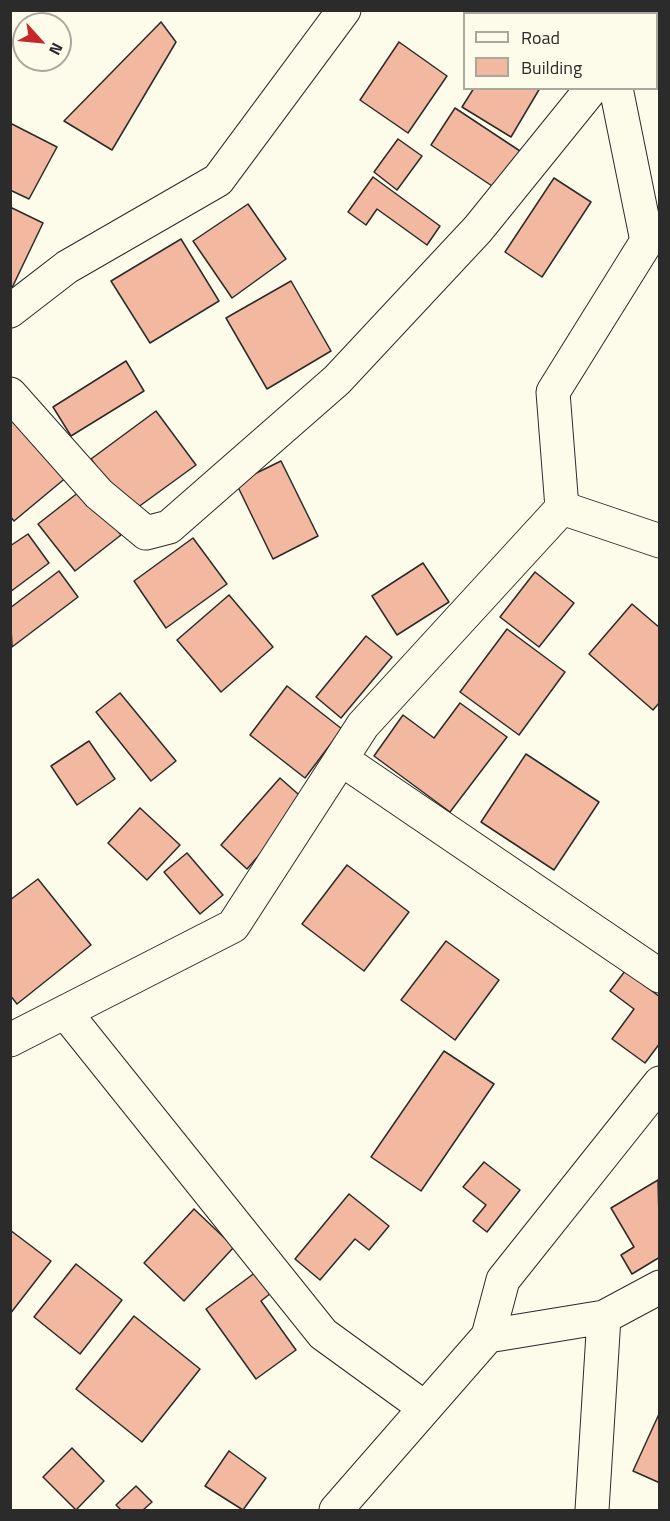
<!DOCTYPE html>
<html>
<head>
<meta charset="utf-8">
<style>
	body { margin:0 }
	#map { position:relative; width:670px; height:1521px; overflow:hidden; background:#fdfbea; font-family:"Titillium Web",sans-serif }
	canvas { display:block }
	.frame { position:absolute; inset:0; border:12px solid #2b2b2b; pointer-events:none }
	.legend { position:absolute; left:463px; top:12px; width:195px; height:78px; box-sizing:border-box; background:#fdfbea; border:2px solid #a9a89e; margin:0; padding:8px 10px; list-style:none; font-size:18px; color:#2b2b2b }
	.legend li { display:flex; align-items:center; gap:12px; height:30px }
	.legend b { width:30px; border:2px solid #a9a89e }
	.north { position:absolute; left:12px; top:12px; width:60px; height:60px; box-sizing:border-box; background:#fdfbea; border:2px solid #a9a89e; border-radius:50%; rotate:117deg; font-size:16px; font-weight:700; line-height:24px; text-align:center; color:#2b2b2b }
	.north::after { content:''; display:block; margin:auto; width:21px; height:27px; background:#c62828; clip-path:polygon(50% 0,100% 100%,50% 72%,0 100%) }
</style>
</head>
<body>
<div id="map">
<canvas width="670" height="1521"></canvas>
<div class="frame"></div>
<ul class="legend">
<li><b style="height:8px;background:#fdfbea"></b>Road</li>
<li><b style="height:16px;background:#f2b8a0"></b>Building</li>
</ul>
<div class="north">N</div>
</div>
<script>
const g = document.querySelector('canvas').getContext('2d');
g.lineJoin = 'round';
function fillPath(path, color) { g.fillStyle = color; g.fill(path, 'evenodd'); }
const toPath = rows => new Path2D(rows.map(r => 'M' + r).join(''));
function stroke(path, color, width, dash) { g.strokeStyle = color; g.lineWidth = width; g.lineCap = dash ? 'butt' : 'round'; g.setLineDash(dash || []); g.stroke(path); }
const building = toPath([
	[467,10,511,10,509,14,471,14,467,10],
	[161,22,176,42,112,150,64,121,161,22],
	[399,42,447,76,408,133,360,100,399,42],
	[474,88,540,88,511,137,462,107,474,88],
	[455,108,523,153,498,190,431,145,455,108],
	[10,123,57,147,29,199,10,190,10,123],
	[398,139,422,156,397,190,374,172,398,139],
	[373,177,440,226,427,245,377,209,366,225,348,212,373,177],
	[554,178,591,202,542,277,505,252,554,178],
	[248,204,286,259,232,298,193,241,248,204],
	[10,207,43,223,10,292,10,207],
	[181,239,219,301,150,343,111,281,181,239],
	[291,281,331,351,267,389,226,318,291,281],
	[126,361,144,391,71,436,53,407,126,361],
	[10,405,68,476,14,521,10,516,10,405],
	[156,411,196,465,130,513,91,459,156,411],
	[281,461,318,536,273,559,236,483,281,461],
	[84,488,121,535,75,571,38,524,84,488],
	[28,534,49,563,10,592,10,546,28,534],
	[193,538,227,584,166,628,134,581,193,538],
	[423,563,449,602,397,635,372,596,423,563],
	[59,571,78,597,12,647,10,608,59,571],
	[535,572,574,603,539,647,500,617,535,572],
	[229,595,273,647,221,692,177,640,229,595],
	[632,604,660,628,660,702,653,710,589,654,632,604],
	[507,629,565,672,519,735,460,692,507,629],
	[366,636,392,657,341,718,316,697,366,636],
	[287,686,342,729,305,778,250,735,287,686],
	[120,693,176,761,151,781,96,712,120,693],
	[460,703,507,737,450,812,374,756,403,715,434,738,460,703],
	[89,741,115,779,77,805,51,766,89,741],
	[526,754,599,802,554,870,481,822,526,754],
	[280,778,306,801,247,869,221,845,280,778],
	[140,808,180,845,147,880,108,843,140,808],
	[187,853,223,895,200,914,164,872,187,853],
	[347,865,409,912,364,971,302,924,347,865],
	[38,879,91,945,17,1004,10,995,10,900,38,879],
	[446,941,499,980,455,1040,401,1000,446,941],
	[625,971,660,997,660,1043,645,1063,612,1039,634,1009,610,991,625,971],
	[444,1051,494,1084,421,1191,371,1157,444,1051],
	[484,1162,520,1190,487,1232,473,1221,486,1205,463,1187,484,1162],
	[658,1180,660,1257,632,1274,621,1255,634,1247,611,1208,658,1180],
	[349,1194,389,1226,369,1250,355,1239,320,1280,295,1259,349,1194],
	[194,1209,234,1247,184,1301,144,1263,194,1209],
	[10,1230,51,1261,10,1314,10,1230],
	[76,1264,122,1300,80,1354,34,1317,76,1264],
	[256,1272,271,1293,261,1301,296,1350,256,1379,206,1309,256,1272],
	[134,1316,200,1369,142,1442,76,1389,134,1316],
	[659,1414,660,1414,660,1483,633,1471,659,1414],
	[72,1448,104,1481,76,1510,43,1477,72,1448],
	[229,1451,266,1478,243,1510,205,1486,229,1451],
	[136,1486,152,1502,143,1510,121,1510,116,1505,136,1486]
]);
fillPath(building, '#f2b8a0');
stroke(building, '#2b2b2b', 1.5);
const minor = toPath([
	[632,14,633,10],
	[10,311,67,267,218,180,344,10],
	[10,394,99,494,146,533,169,527,337,380,478,229,592,88],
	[562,508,660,541],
	[341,759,660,976],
	[65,1012,323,1334,425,1408],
	[10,1040,233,926,363,725,562,508,553,392,647,241,616,88],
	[488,1336,503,1280,660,1083],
	[336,1510,488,1336,604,1317,660,1287],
	[592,1510,604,1317]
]);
stroke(minor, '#2b2b2b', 35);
stroke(minor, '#fdfbea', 33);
</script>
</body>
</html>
